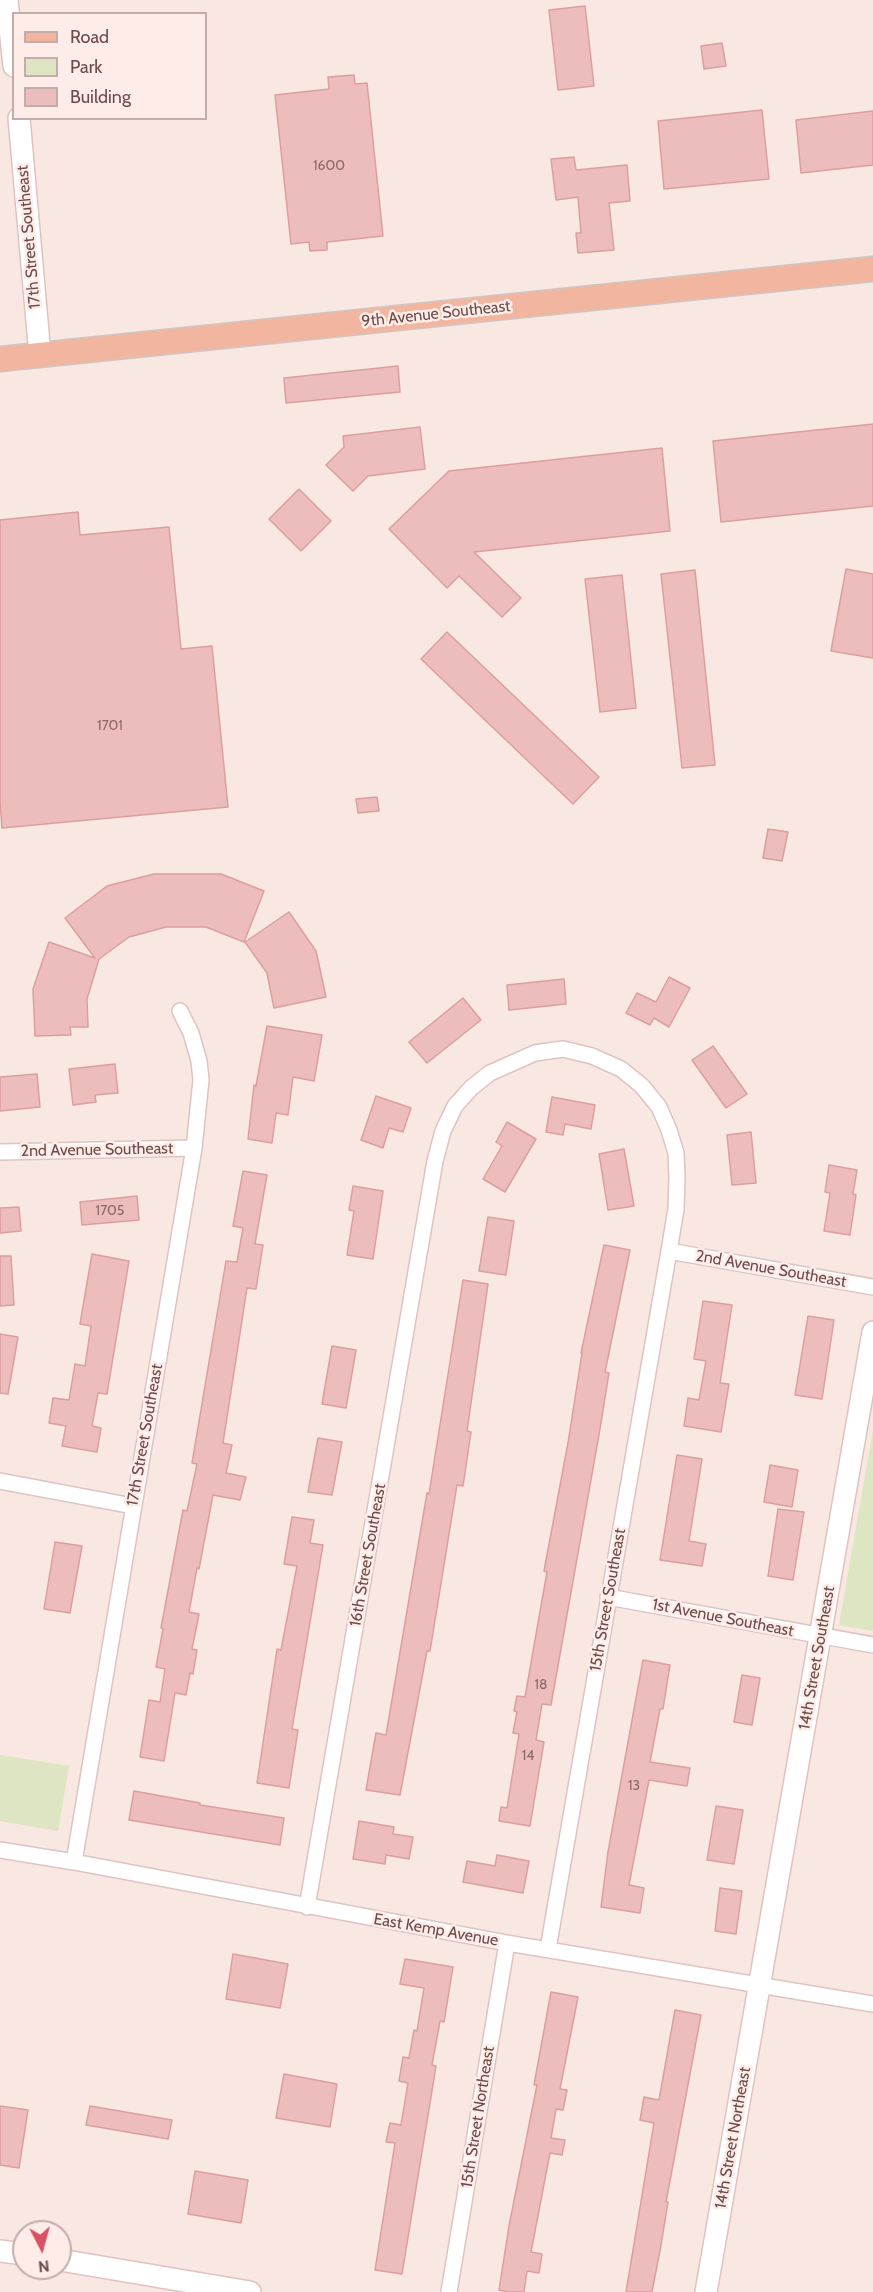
<!DOCTYPE html>
<html>
<head>
<meta charset="utf-8">
<style>
	body { margin:0 }
	#map { position:relative; width:873px; height:2292px; overflow:hidden; background:#f9e7e1; font-family:Cabin,sans-serif }
	canvas { display:block }
	.legend { position:absolute; left:12px; top:12px; width:195px; height:108px; box-sizing:border-box; background:#fdece7; border:2px solid #c3aca9; margin:0; padding:8px 10px; list-style:none; font-size:18px; color:#6d4b4b }
	.legend li { display:flex; align-items:center; gap:12px; height:30px }
	.legend b { width:30px; border:2px solid #c3aca9 }
	.north { position:absolute; left:12px; top:2220px; width:60px; height:60px; box-sizing:border-box; background:#fdece7; border:2px solid #c3aca9; border-radius:50%; rotate:174deg; font-size:16px; font-weight:700; line-height:24px; text-align:center; color:#6d4b4b }
	.north::after { content:''; display:block; margin:auto; width:21px; height:27px; background:#d75265; clip-path:polygon(50% 0,100% 100%,50% 72%,0 100%) }
</style>
</head>
<body>
<div id="map">
<canvas width="873" height="2292"></canvas>
<ul class="legend">
<li><b style="height:8px;background:#f2b59f"></b>Road</li>
<li><b style="height:16px;background:#dde5c2"></b>Park</li>
<li><b style="height:16px;background:#ecbdbc"></b>Building</li>
</ul>
<div class="north">N</div>
</div>
<script>
const g = document.querySelector('canvas').getContext('2d');
g.lineJoin = 'round';
function fillPath(path, color) { g.fillStyle = color; g.fill(path, 'evenodd'); }
const toPath = rows => new Path2D(rows.map(r => 'M' + r).join(''));
function stroke(path, color, width, dash) { g.strokeStyle = color; g.lineWidth = width; g.lineCap = dash ? 'butt' : 'round'; g.setLineDash(dash || []); g.stroke(path); }
function label(font, color, halo, rows, align = 'center') {
  g.font = font + ' Cabin,sans-serif'; g.lineWidth = 5; g.setLineDash([]); g.textBaseline = 'middle'; g.strokeStyle = halo; g.fillStyle = color; for (const [text, x, y, turn = 0] of rows) {
    g.save(); g.translate(x, y); g.rotate((+turn || 0) * Math.PI / 180); g.textAlign = isNaN(turn) ? turn : align; if (halo) g.strokeText(text, 0, 0); g.fillText(text, 0, 0); g.restore();
  }
}
fillPath(toPath([
	[873,1430,873,1631,839,1625],
	[0,1755,69,1766,58,1831,0,1821]
]), '#dde5c2');
const building = toPath([
	[585,6,594,86,558,90,549,10,585,6],
	[722,43,726,66,704,69,701,46,722,43],
	[354,75,355,84,367,83,383,236,327,242,327,250,310,251,309,242,291,244,275,95,329,89,328,77,354,75],
	[762,110,769,179,664,189,658,121,762,110],
	[873,111,873,165,801,173,796,120,873,111],
	[574,157,576,170,627,165,630,201,609,203,614,250,578,253,576,233,581,233,578,197,556,200,551,159,574,157],
	[398,366,400,392,286,403,284,378,398,366],
	[873,424,873,506,721,522,713,441,873,424],
	[420,427,425,469,368,476,353,491,326,465,344,447,343,436,420,427],
	[662,448,670,531,474,552,521,598,502,617,459,576,447,588,389,529,449,471,662,448],
	[299,489,331,521,301,551,269,519,299,489],
	[78,512,80,535,169,527,181,649,212,646,228,807,2,828,0,802,0,520,78,512],
	[846,569,873,574,873,658,831,651,846,569],
	[695,570,715,765,682,768,661,574,695,570],
	[622,575,636,708,600,712,585,579,622,575],
	[447,632,599,777,573,804,421,659,447,632],
	[377,797,379,811,358,813,356,799,377,797],
	[768,829,788,832,782,861,763,858,768,829],
	[154,874,221,874,264,891,244,942,206,927,166,927,129,937,99,959,87,999,88,1027,70,1027,71,1035,35,1036,33,989,49,942,95,958,65,918,107,886,154,874],
	[289,912,316,951,326,997,274,1008,267,973,245,942,289,912],
	[669,977,690,988,669,1027,654,1018,650,1025,626,1013,637,993,656,1002,669,977],
	[564,979,566,1004,509,1010,507,985,564,979],
	[463,998,481,1020,427,1063,409,1042,463,998],
	[267,1026,322,1035,314,1081,293,1077,288,1115,276,1113,272,1143,248,1139,254,1085,256,1086,267,1026],
	[713,1046,747,1094,726,1108,692,1060,713,1046],
	[115,1064,118,1093,95,1095,96,1102,73,1105,69,1069,115,1064],
	[37,1074,40,1107,0,1111,0,1077,37,1074],
	[376,1096,411,1108,403,1132,389,1128,383,1148,361,1140,376,1096],
	[552,1097,595,1105,591,1129,565,1124,563,1135,546,1132,552,1097],
	[507,1122,536,1139,505,1192,483,1179,502,1146,496,1142,507,1122],
	[751,1132,756,1183,732,1185,727,1135,751,1132],
	[624,1149,634,1206,608,1210,599,1154,624,1149],
	[829,1165,857,1170,853,1194,856,1195,850,1235,824,1231,830,1193,825,1192,829,1165],
	[243,1171,267,1175,255,1244,263,1245,256,1289,247,1288,223,1443,232,1445,226,1473,246,1477,240,1500,213,1495,199,1569,197,1568,189,1612,199,1614,192,1649,197,1650,193,1674,190,1673,186,1695,175,1693,164,1761,140,1757,149,1700,160,1702,165,1669,156,1667,163,1629,161,1628,183,1510,187,1511,197,1464,192,1463,226,1261,237,1262,243,1228,233,1226,243,1171],
	[353,1186,383,1191,373,1259,347,1255,354,1211,349,1210,353,1186],
	[137,1196,139,1220,82,1225,80,1202,137,1196],
	[19,1207,21,1231,0,1233,0,1208,19,1207],
	[488,1217,514,1221,506,1275,479,1271,488,1217],
	[604,1245,630,1250,605,1372,609,1373,600,1429,551,1705,542,1704,536,1740,544,1742,530,1826,499,1821,501,1807,507,1808,519,1734,513,1733,517,1712,514,1711,517,1696,525,1697,547,1572,544,1571,568,1443,582,1353,581,1353,604,1245],
	[92,1254,129,1261,107,1394,98,1393,92,1426,101,1428,97,1452,62,1446,66,1426,49,1423,53,1398,69,1400,75,1364,85,1366,91,1326,80,1324,92,1254],
	[0,1256,11,1256,14,1305,0,1306,0,1256],
	[463,1280,488,1284,467,1431,471,1432,463,1486,457,1485,430,1651,427,1651,400,1795,366,1790,376,1733,386,1735,427,1493,429,1494,463,1280],
	[703,1301,732,1305,720,1383,729,1384,721,1432,684,1426,688,1398,699,1400,706,1361,694,1359,703,1301],
	[808,1316,834,1320,822,1399,795,1395,808,1316],
	[0,1334,18,1337,8,1394,0,1393,0,1334],
	[332,1346,356,1350,346,1408,322,1404,332,1346],
	[318,1438,342,1442,332,1495,308,1492,318,1438],
	[677,1455,702,1459,689,1541,706,1544,702,1566,660,1560,677,1455],
	[770,1465,798,1470,792,1507,764,1502,770,1465],
	[778,1509,804,1512,793,1580,768,1576,778,1509],
	[292,1517,314,1520,310,1543,323,1545,292,1729,298,1730,289,1788,257,1783,277,1649,281,1650,297,1566,284,1564,292,1517],
	[55,1542,82,1546,70,1613,44,1609,55,1542],
	[643,1660,670,1665,663,1709,660,1709,650,1762,690,1768,687,1786,649,1780,629,1885,644,1888,640,1913,601,1907,608,1852,643,1660],
	[742,1675,760,1678,752,1725,734,1722,742,1675],
	[134,1791,200,1803,200,1805,284,1818,280,1845,129,1820,134,1791],
	[716,1806,743,1810,734,1864,707,1860,716,1806],
	[359,1821,394,1827,393,1834,413,1837,409,1859,386,1855,385,1864,353,1859,359,1821],
	[497,1855,529,1861,523,1893,463,1882,467,1861,495,1866,497,1855],
	[720,1888,742,1891,736,1934,715,1931,720,1888],
	[233,1954,288,1964,280,2008,226,1999,233,1954],
	[405,1959,453,1967,444,2022,440,2021,432,2065,436,2066,431,2097,402,2274,375,2270,395,2143,386,2142,390,2123,401,2125,408,2083,399,2081,403,2057,409,2058,414,2030,417,2031,424,1988,400,1984,405,1959],
	[551,1992,578,1997,560,2089,567,2090,563,2110,556,2109,551,2138,565,2140,562,2155,550,2153,531,2252,542,2254,539,2273,527,2271,524,2292,508,2292,499,2290,509,2226,537,2085,534,2085,551,1992],
	[675,2010,701,2015,666,2202,668,2202,661,2245,652,2292,626,2292,654,2123,640,2120,644,2097,659,2100,675,2010],
	[284,2074,337,2084,330,2127,276,2118,284,2074],
	[0,2106,28,2110,19,2168,0,2165,0,2106],
	[90,2106,172,2120,168,2139,86,2125,90,2106],
	[195,2171,248,2180,241,2223,188,2214,195,2171]
]);
fillPath(building, '#ecbdbc');
stroke(building, '#dc9f9e', 1.5);
const street = toPath([
	[0,1152,194,1148],
	[669,1251,873,1287],
	[0,1481,133,1506],
	[608,1597,873,1645],
	[0,1850,74,1862,507,1943,873,2004],
	[74,1862,194,1148,201,1080,199,1061,191,1033,180,1011],
	[307,1907,435,1161,443,1131,455,1106,471,1088,490,1073,535,1053,563,1049,592,1056,621,1069,642,1086,659,1107,669,1130,676,1153,677,1178,676,1209,669,1251,548,1949],
	[449,2292,507,1943]
]);
const secondary = toPath([
	[7,0,14,66],
	[19,118,40,355],
	[0,2251,24,2254],
	[60,2260,250,2292],
	[706,2292,873,1332]
]);
const primary = toPath([
	[0,359,873,269]
]);
stroke(street, '#dec4c1', 18);
stroke(secondary, '#e2c2bf', 24);
stroke(primary, '#d0c5c5', 27);
stroke(street, '#fff', 15);
stroke(secondary, '#fff', 21);
stroke(primary, '#f2b59f', 24);
label('14px', '#8d6867', null, [
	["1600",329,166],
	["1701",110,726],
	["1705",110,1211],
	["18",541,1685],
	["14",528,1756],
	["13",634,1786]
]);
label('16px', '#6d4b4b', '#fdece7', [
	["17th Street Southeast",29,237,-95],
	["9th Avenue Southeast",436,314,-6],
	["2nd Avenue Southeast",97,1150,-1],
	["2nd Avenue Southeast",771,1269,10],
	["17th Street Southeast",145,1435,-80],
	["16th Street Southeast",368,1555,-80],
	["15th Street Southeast",608,1600,-80],
	["1st Avenue Southeast",723,1618,11],
	["14th Street Southeast",817,1658,-80],
	["East Kemp Avenue",436,1930,10],
	["15th Street Northeast",478,2117,-81],
	["14th Street Northeast",733,2138,-80]
]);
</script>
</body>
</html>
